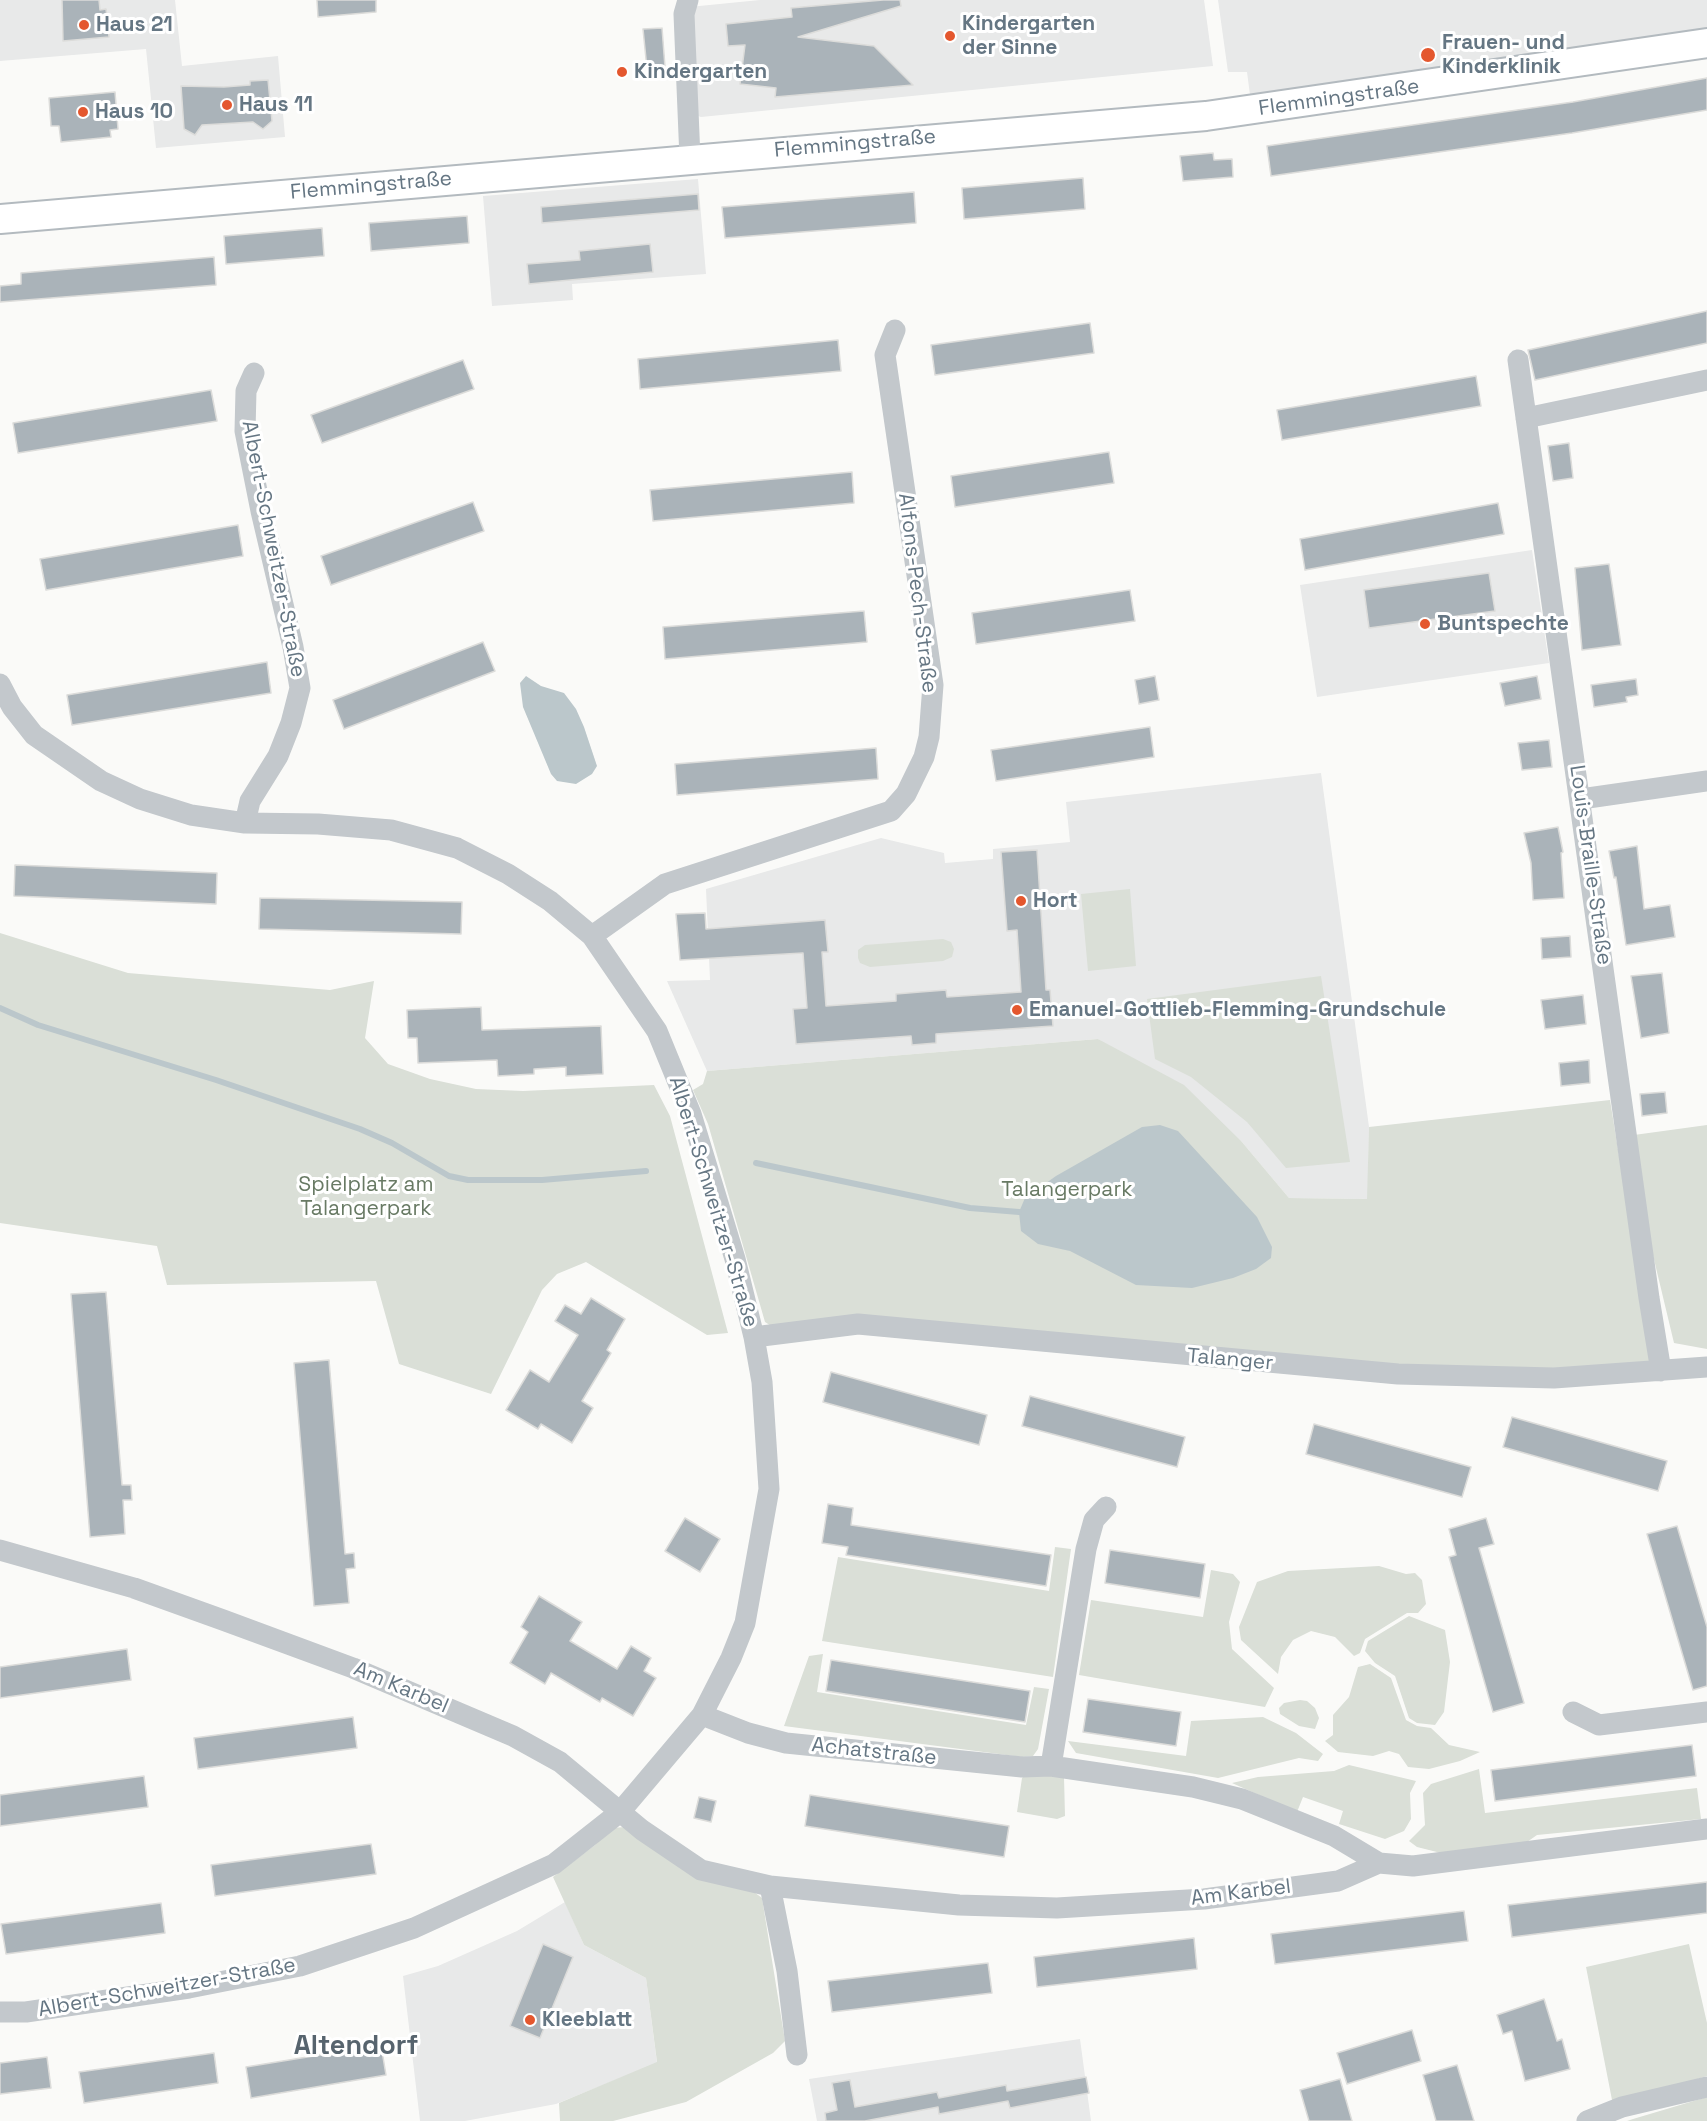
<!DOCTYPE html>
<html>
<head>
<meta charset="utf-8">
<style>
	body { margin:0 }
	canvas { display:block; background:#fafaf8 }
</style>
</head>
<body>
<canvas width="1707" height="2121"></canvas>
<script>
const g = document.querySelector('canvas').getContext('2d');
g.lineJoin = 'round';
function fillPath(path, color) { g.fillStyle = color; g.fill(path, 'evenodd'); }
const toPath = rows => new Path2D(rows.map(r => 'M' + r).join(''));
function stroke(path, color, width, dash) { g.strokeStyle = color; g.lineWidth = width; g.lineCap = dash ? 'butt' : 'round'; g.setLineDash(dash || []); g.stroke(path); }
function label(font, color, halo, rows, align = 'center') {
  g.font = font + ' "Space Grotesk",sans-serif'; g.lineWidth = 6; g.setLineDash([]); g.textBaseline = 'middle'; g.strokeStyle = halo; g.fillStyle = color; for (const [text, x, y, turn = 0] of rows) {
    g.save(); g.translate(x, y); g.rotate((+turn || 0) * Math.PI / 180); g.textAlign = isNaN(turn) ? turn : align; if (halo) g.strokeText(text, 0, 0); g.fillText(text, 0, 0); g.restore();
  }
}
fillPath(toPath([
	[0,0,175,0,182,66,278,56,285,137,156,148,146,49,0,61],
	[760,0,1204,0,1213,66,701,117,695,115,689,7],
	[1218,0,1707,0,1707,43,1252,110,1247,72,1228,72],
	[698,179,706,274,572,284,573,300,492,306,483,196],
	[1532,550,1549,663,1317,697,1300,585],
	[1321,773,1369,1127,1368,1199,1289,1198,1242,1142,1098,1039,707,1071,667,981,710,980,706,889,881,838,944,853,945,863,993,859,993,849,1070,842,1066,802],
	[565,1902,584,1945,646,1978,657,2063,556,2104,465,2121,420,2121,403,1976,438,1966,517,1931],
	[1080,2039,1091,2121,817,2121,809,2079]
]), '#e8e9e9');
fillPath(toPath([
	[1130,889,1136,966,1088,971,1081,894],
	[0,933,128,973,330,990,374,981,365,1038,388,1064,430,1079,476,1089,523,1091,654,1085,670,1116,728,1333,707,1335,586,1262,557,1274,542,1290,491,1394,399,1364,376,1281,167,1285,157,1246,0,1223],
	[943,939,951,942,954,949,952,957,943,961,870,967,860,963,858,958,858,950,865,945],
	[1321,976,1350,1162,1286,1168,1247,1122,1191,1077,1155,1059,1147,999],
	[1098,1039,1184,1085,1242,1142,1289,1198,1367,1199,1369,1127,1610,1100,1641,1292,1657,1368,1553,1373,776,1329,765,1322,708,1124,693,1090,703,1084,707,1071],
	[1707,1125,1707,1349,1674,1343,1646,1226,1634,1135],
	[1055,1547,1071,1549,1053,1677,822,1641,838,1557,1049,1591],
	[1379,1566,1406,1574,1415,1573,1422,1580,1426,1604,1418,1613,1407,1613,1365,1639,1360,1653,1354,1656,1335,1637,1311,1631,1293,1640,1281,1657,1278,1674,1241,1640,1239,1627,1257,1582,1288,1571],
	[1211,1570,1233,1574,1240,1582,1229,1622,1232,1649,1274,1688,1265,1707,1079,1675,1091,1600,1203,1617],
	[1409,1616,1445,1630,1450,1662,1444,1712,1435,1725,1417,1723,1409,1718,1395,1676,1375,1663,1365,1651,1368,1641],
	[823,1654,817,1692,1026,1725,1034,1687,1049,1689,1038,1749,1033,1756,1022,1757,784,1726,809,1656],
	[1370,1664,1391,1678,1406,1720,1417,1726,1431,1728,1449,1745,1480,1752,1460,1761,1429,1769,1408,1767,1399,1754,1389,1751,1373,1756,1338,1752,1325,1741,1333,1735,1333,1715,1349,1697,1358,1667],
	[1300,1700,1307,1701,1315,1708,1319,1718,1315,1729,1299,1726,1280,1714,1279,1708,1284,1703],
	[1263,1717,1296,1733,1323,1754,1318,1761,1299,1758,1218,1778,1076,1753,1068,1741,1186,1756,1191,1721],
	[1349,1765,1416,1781,1410,1793,1411,1819,1404,1831,1385,1839,1339,1824,1343,1811,1303,1797,1297,1812,1232,1783,1258,1777,1334,1771],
	[1479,1769,1485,1813,1697,1788,1701,1819,1537,1835,1527,1842,1441,1853,1417,1847,1409,1841,1425,1825,1423,1793,1431,1784],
	[1026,1774,1064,1777,1065,1816,1057,1819,1017,1812,1022,1778],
	[625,1827,750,1889,762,1898,785,2041,773,2053,686,2102,613,2121,560,2121,559,2103,657,2062,646,1978,584,1945,553,1877,595,1845,612,1828],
	[1689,1944,1707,2023,1707,2076,1613,2105,1586,1967],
	[1707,2097,1707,2121,1627,2121,1633,2119]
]), '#dadfd7');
fillPath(toPath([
	[526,676,541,686,564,693,576,709,584,727,597,766,592,774,576,784,557,781,551,774,523,707,520,683],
	[1160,1125,1178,1131,1257,1217,1272,1247,1271,1258,1256,1269,1233,1278,1192,1288,1136,1285,1070,1251,1038,1244,1021,1231,1019,1212,1025,1198,1056,1176,1142,1127]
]), '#bbc7cb');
stroke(toPath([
	[0,1008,38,1025,216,1080,360,1129,392,1143,449,1176,468,1180,542,1180,646,1171],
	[756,1163,970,1208,1019,1212]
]), '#bbc7cb', 6);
const building = toPath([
	[62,0,99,0,100,10,106,9,109,37,63,41,62,0],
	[317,0,376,0,376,12,318,17,317,0],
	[883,0,900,0,901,6,798,37,874,46,913,85,775,97,776,88,740,84,745,45,728,46,726,24,792,17,791,8,883,0],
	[662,28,665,67,647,69,643,29,662,28],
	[1707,78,1707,110,1572,133,1271,176,1267,146,1573,102,1707,78],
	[268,80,272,121,263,129,253,122,202,125,195,135,184,129,181,86,224,87,250,85,250,81,268,80],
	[115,92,118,129,110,130,111,137,61,142,59,126,51,126,49,98,115,92],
	[1213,153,1214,160,1232,159,1233,177,1183,181,1180,156,1213,153],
	[1083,178,1085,209,964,219,962,188,1083,178],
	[914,192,916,223,725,238,722,207,914,192],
	[698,194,699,210,542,223,541,207,698,194],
	[467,216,469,243,371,251,369,223,467,216],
	[322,228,324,256,226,264,224,236,322,228],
	[650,244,653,272,529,284,527,264,580,260,579,251,650,244],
	[214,257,216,285,0,302,0,286,21,284,21,273,214,257],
	[1707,311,1707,343,1535,380,1528,350,1707,311],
	[1090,323,1094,353,935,375,931,345,1090,323],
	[838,340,841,371,640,389,638,359,838,340],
	[463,360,474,389,322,443,311,415,463,360],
	[1476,376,1481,406,1282,440,1277,410,1476,376],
	[211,390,217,421,18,453,13,423,211,390],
	[1569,443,1573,478,1553,481,1548,446,1569,443],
	[1109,452,1114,483,955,507,951,476,1109,452],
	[852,472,854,503,653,521,650,490,852,472],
	[473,502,484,531,331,585,321,556,473,502],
	[1498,503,1504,534,1305,570,1300,539,1498,503],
	[238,525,243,556,46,590,40,559,238,525],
	[1609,564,1621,645,1582,650,1575,568,1609,564],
	[1489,573,1495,611,1369,628,1364,590,1489,573],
	[1130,590,1135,621,976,644,972,613,1130,590],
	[864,611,867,642,665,659,663,627,864,611],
	[483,642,495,671,344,729,333,700,483,642],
	[267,662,271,693,72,725,67,695,267,662],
	[1155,676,1159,700,1139,704,1135,680,1155,676],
	[1537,676,1541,699,1505,706,1500,683,1537,676],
	[1636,679,1638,695,1626,697,1627,702,1594,707,1591,685,1636,679],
	[1150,727,1154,757,996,781,991,750,1150,727],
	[1549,740,1552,767,1522,770,1518,743,1549,740],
	[876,748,878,779,677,795,675,764,876,748],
	[1558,827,1563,852,1561,853,1564,898,1533,900,1531,863,1524,833,1558,827],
	[1637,846,1644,909,1670,905,1675,937,1626,945,1616,877,1614,878,1609,851,1637,846],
	[1037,850,1046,990,1050,990,1053,1026,936,1034,936,1043,912,1045,911,1036,796,1044,793,1009,807,1008,803,953,680,960,676,914,705,913,706,929,825,920,828,952,822,952,826,1006,896,1001,896,994,920,992,946,990,947,997,1021,992,1017,930,1007,931,1001,852,1037,850],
	[15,865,217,873,216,904,14,896,15,865],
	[260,898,462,902,461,934,259,929,260,898],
	[1570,936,1571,957,1542,959,1541,938,1570,936],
	[1662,973,1669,1033,1641,1038,1631,976,1662,973],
	[1583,995,1586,1024,1545,1029,1541,1000,1583,995],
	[481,1007,482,1030,601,1026,603,1074,566,1076,566,1067,534,1069,534,1074,498,1076,497,1060,418,1063,417,1038,408,1038,407,1010,481,1007],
	[1589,1060,1590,1083,1561,1086,1559,1063,1589,1060],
	[1665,1092,1667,1113,1642,1116,1640,1094,1665,1092],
	[106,1292,122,1485,131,1485,132,1500,123,1500,125,1534,90,1537,71,1294,106,1292],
	[591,1298,625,1319,607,1350,611,1353,582,1401,593,1408,572,1443,541,1424,538,1429,506,1410,530,1370,549,1382,578,1335,555,1321,565,1305,581,1314,591,1298],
	[329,1360,345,1554,354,1553,355,1568,346,1569,349,1603,314,1606,294,1363,329,1360],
	[831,1372,987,1415,979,1445,823,1402,831,1372],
	[1030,1396,1185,1437,1177,1467,1022,1426,1030,1396],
	[1512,1417,1667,1461,1658,1491,1503,1447,1512,1417],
	[1314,1424,1471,1467,1462,1497,1306,1454,1314,1424],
	[828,1504,853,1508,851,1525,1051,1555,1046,1586,846,1555,848,1547,822,1543,828,1504],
	[685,1518,720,1539,700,1572,665,1551,685,1518],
	[1486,1518,1494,1544,1479,1548,1524,1703,1493,1712,1449,1557,1456,1555,1449,1529,1486,1518],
	[1677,1526,1707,1627,1707,1686,1693,1690,1647,1534,1677,1526],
	[1110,1550,1205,1564,1200,1598,1105,1583,1110,1550],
	[539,1596,582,1622,570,1641,617,1669,631,1646,651,1658,644,1671,656,1678,633,1716,602,1698,600,1702,551,1673,545,1684,510,1663,528,1632,521,1627,539,1596],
	[127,1649,131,1680,0,1698,0,1667,127,1649],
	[831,1660,1030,1691,1025,1722,826,1691,831,1660],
	[1088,1699,1181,1712,1176,1746,1083,1732,1088,1699],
	[353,1717,357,1748,198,1769,194,1738,353,1717],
	[1692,1745,1696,1776,1495,1801,1491,1770,1692,1745],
	[144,1776,148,1807,0,1826,0,1795,144,1776],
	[810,1795,1009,1826,1004,1857,805,1826,810,1795],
	[699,1797,716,1801,711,1822,694,1818,699,1797],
	[371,1844,376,1874,215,1896,211,1865,371,1844],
	[1707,1882,1707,1913,1512,1937,1508,1905,1707,1882],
	[161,1903,165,1933,6,1954,1,1924,161,1903],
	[1464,1911,1468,1941,1275,1964,1271,1934,1464,1911],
	[1194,1938,1197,1969,1037,1987,1034,1957,1194,1938],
	[543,1944,573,1957,540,2038,510,2026,543,1944],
	[988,1963,992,1993,832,2012,828,1981,988,1963],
	[1544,1999,1557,2041,1562,2039,1570,2069,1525,2081,1512,2031,1503,2034,1497,2015,1544,1999],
	[1412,2030,1421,2061,1347,2084,1337,2053,1412,2030],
	[381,2045,386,2075,251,2098,246,2067,381,2045],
	[214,2053,218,2083,84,2103,79,2072,214,2053],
	[47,2057,51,2088,0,2094,0,2063,47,2057],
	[1457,2065,1474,2121,1436,2121,1423,2075,1457,2065],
	[1086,2077,1089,2093,1010,2108,1008,2101,939,2114,938,2107,865,2121,826,2121,825,2113,837,2110,832,2083,850,2080,855,2107,937,2092,939,2098,1006,2085,1007,2091,1086,2077],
	[1340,2079,1352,2121,1309,2121,1300,2090,1340,2079]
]);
fillPath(building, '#aab3b9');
stroke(building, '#dcdcda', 1.5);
const secondary = toPath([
	[0,219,1206,116,1707,43]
]);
stroke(secondary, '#b3babf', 32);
stroke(toPath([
	[688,0,684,14,690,159],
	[1518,360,1649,1298,1661,1371],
	[1526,418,1707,380],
	[0,684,12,707,34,735,101,781,140,799,191,815,245,823,318,824,391,830,457,848,508,874,550,901,592,936,657,1031,691,1114,735,1259,754,1337,762,1382,769,1489,745,1623,731,1658,702,1715,620,1812,554,1864,414,1928,300,1966,189,1988,26,2012,0,2012],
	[1581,799,1707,781],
	[245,823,250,801,278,756,291,723,300,688,293,647,261,511,245,431,246,391,254,373],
	[592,936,665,884,891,811,906,794,924,757,929,737,933,685,885,355,895,330],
	[754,1337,858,1324,1398,1374,1554,1378,1707,1367],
	[0,1550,134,1588,223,1620,353,1668,513,1736,560,1762,642,1830,701,1870,770,1886,959,1905,1057,1908,1204,1899,1338,1881,1379,1863,1413,1866,1707,1829],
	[1573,1712,1599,1725,1707,1712],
	[702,1715,748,1733,786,1743,1022,1767,1051,1766,1193,1787,1242,1799,1334,1836,1379,1863],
	[1051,1766,1086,1549,1094,1520,1106,1507],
	[770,1886,787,1971,797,2055],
	[1587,2121,1622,2107,1707,2087]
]), '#c3c8cc', 21);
stroke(secondary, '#fff', 28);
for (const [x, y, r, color] of [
	[84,25,6,"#e4572e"],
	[950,36,6,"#e4572e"],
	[1428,55,8,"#e4572e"],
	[622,72,6,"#e4572e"],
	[227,105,6,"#e4572e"],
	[83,112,6,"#e4572e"],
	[1425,624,6,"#e4572e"],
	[1021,901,6,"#e4572e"],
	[1017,1010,6,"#e4572e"],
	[530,2020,6,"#e4572e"]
]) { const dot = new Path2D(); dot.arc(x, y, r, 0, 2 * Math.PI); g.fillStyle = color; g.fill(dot); stroke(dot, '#fff', 2); }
label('bold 21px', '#657683', '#fff', [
	["Kindergarten",962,24],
	["der Sinne",962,48],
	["Haus 21",96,25],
	["Frauen- und",1442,43],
	["Kinderklinik",1442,67],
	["Kindergarten",634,72],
	["Haus 11",239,105],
	["Haus 10",95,112],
	["Buntspechte",1437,624],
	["Hort",1033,901],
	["Emanuel-Gottlieb-Flemming-Grundschule",1029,1010],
	["Kleeblatt",542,2020]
], 'left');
label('21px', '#657683', '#fff', [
	["Flemmingstraße",1339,98,-8],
	["Flemmingstraße",855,144,-5],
	["Flemmingstraße",371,186,-5],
	["Albert-Schweitzer-Straße",273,549,79],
	["Alfons-Pech-Straße",917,593,83],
	["Louis-Braille-Straße",1590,865,82],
	["Albert-Schweitzer-Straße",713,1202,73],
	["Talanger",1230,1360,5],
	["Am Karbel",401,1688,23],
	["Achatstraße",874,1752,6],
	["Am Karbel",1241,1893,-7],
	["Albert-Schweitzer-Straße",167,1988,-10]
]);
label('21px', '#687a64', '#fff', [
	["Spielplatz am",366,1185],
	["Talangerpark",366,1209],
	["Talangerpark",1067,1190]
]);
label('bold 27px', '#57646e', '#fff', [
	["Altendorf",356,2047]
]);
</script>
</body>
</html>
